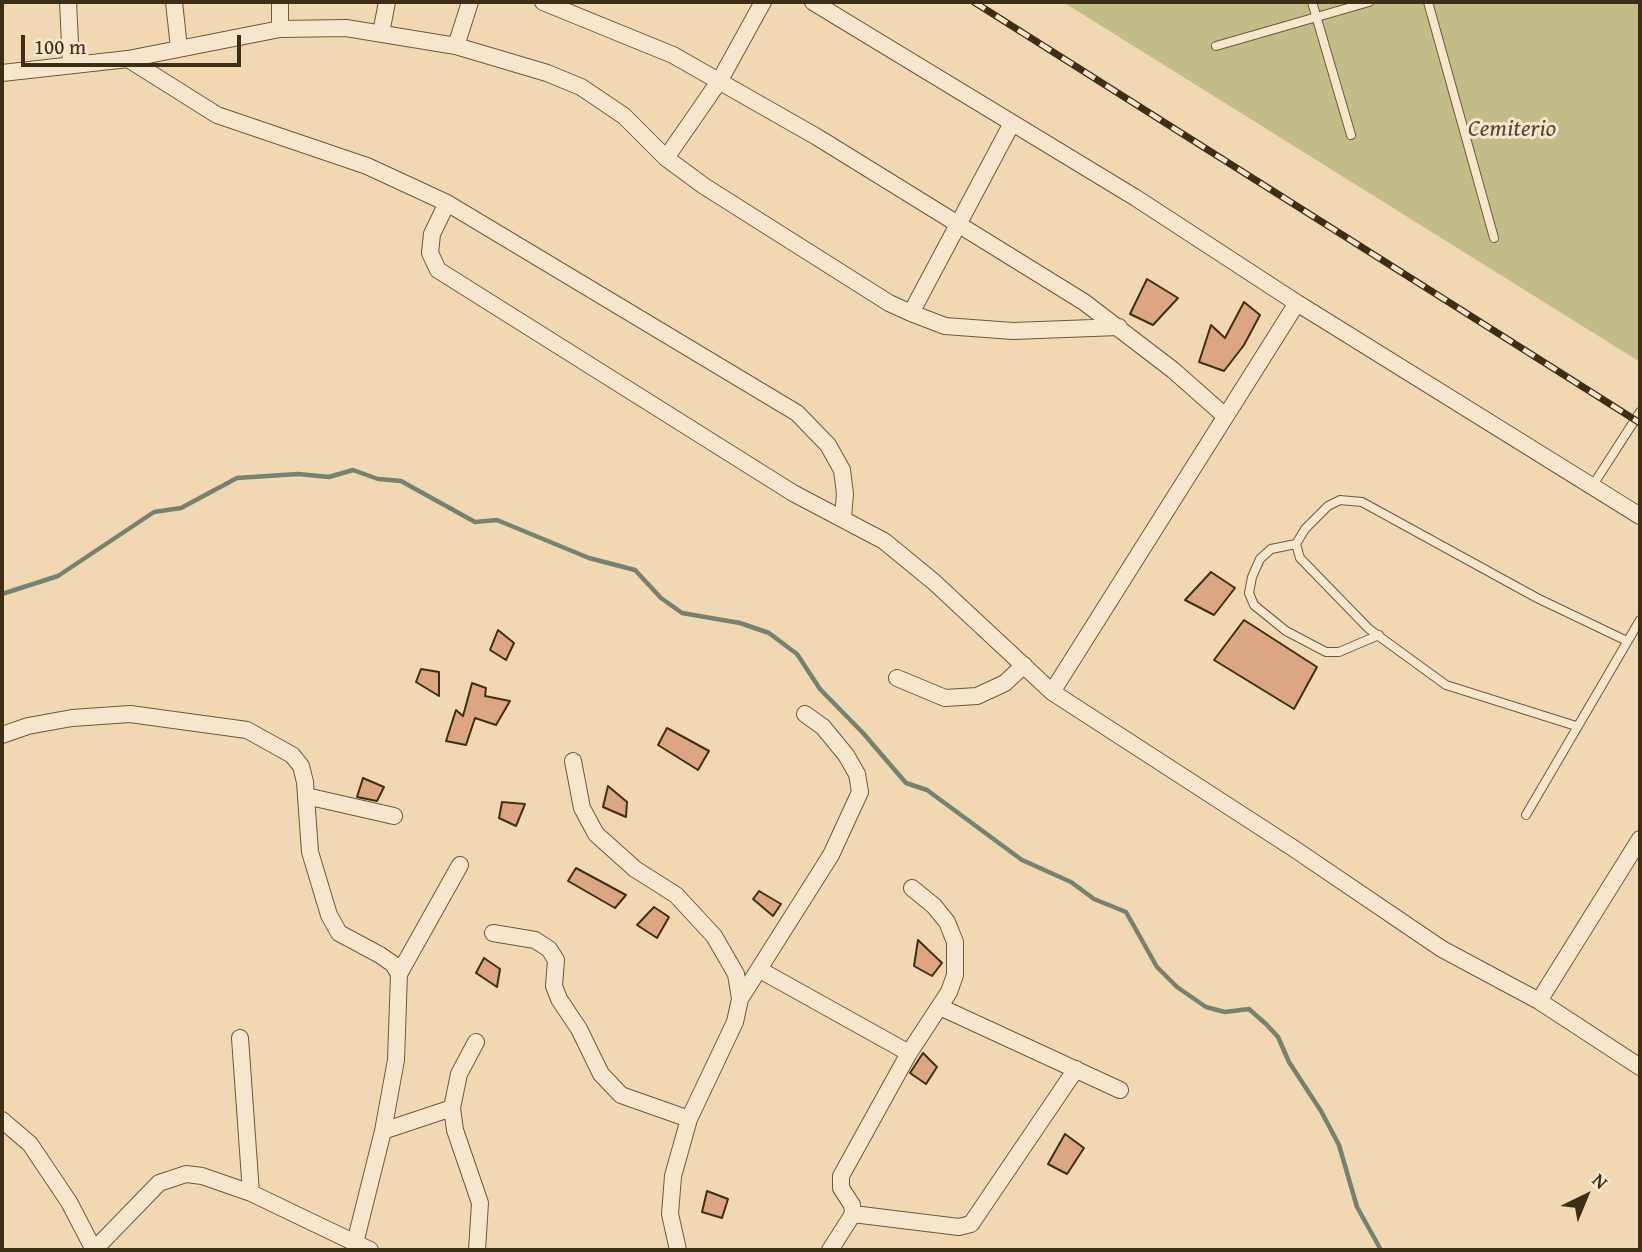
<!DOCTYPE html>
<html>
<head>
<meta charset="utf-8">
<style>
	body { margin:0 }
	#map { position:relative; width:1642px; height:1252px; overflow:hidden; background:#f1d8b3; font-family:"Gentium Book Plus",serif }
	canvas { display:block }
	.frame { position:absolute; inset:0; border:4px solid #3f2e16; pointer-events:none }
	.north { position:absolute; left:1551px; top:1161px; width:70px; height:70px; -webkit-text-stroke:5px #f6e6ce; paint-order:stroke; rotate:43deg; font-size:19px; font-weight:700; line-height:28px; text-align:center; color:#3f2e16 }
	.north::after { content:''; display:block; margin:auto; width:24px; height:32px; background:#3f2e16; clip-path:polygon(50% 0,100% 100%,50% 72%,0 100%) }
	.scale { position:absolute; left:21px; top:35px; width:220px; height:32px; box-sizing:border-box; border:4px solid #3f2e16; border-top:0; padding-left:9px; font-size:21px; line-height:24px; white-space:nowrap; color:#3f2e16; -webkit-text-stroke:5px #f6e6ce; paint-order:stroke }
</style>
</head>
<body>
<div id="map">
<canvas width="1642" height="1252"></canvas>
<div class="frame"></div>
<div class="north">N</div>
<div class="scale">100 m</div>
</div>
<script>
const g = document.querySelector('canvas').getContext('2d');
g.lineJoin = 'round';
function fillPath(path, color) { g.fillStyle = color; g.fill(path, 'evenodd'); }
const toPath = rows => new Path2D(rows.map(r => 'M' + r).join(''));
function stroke(path, color, width, dash) { g.strokeStyle = color; g.lineWidth = width; g.lineCap = dash ? 'butt' : 'round'; g.setLineDash(dash || []); g.stroke(path); }
function label(font, color, halo, rows, align = 'center') {
  g.font = font + ' "Gentium Book Plus",serif'; g.lineWidth = 6; g.setLineDash([]); g.textBaseline = 'middle'; g.strokeStyle = halo; g.fillStyle = color; for (const [text, x, y, turn = 0] of rows) {
    g.save(); g.translate(x, y); g.rotate((+turn || 0) * Math.PI / 180); g.textAlign = isNaN(turn) ? turn : align; if (halo) g.strokeText(text, 0, 0); g.fillText(text, 0, 0); g.restore();
  }
}
fillPath(toPath([
	[1063,2,1640,2,1640,362]
]), '#c2bc87');
stroke(toPath([
	[2,594,58,576,154,512,181,508,237,478,298,474,329,477,353,470,378,479,401,481,475,522,497,520,589,558,635,570,661,598,682,613,740,623,769,633,797,654,820,689,863,733,906,783,927,790,1022,860,1071,882,1094,899,1126,912,1157,967,1177,987,1206,1007,1225,1012,1249,1009,1266,1024,1278,1037,1289,1062,1321,1111,1339,1145,1357,1207,1381,1250]
]), '#768271', 4.5);
const building = toPath([
	[1147,279,1178,298,1153,325,1130,314,1147,279],
	[1244,302,1260,315,1244,345,1224,371,1199,362,1211,325,1225,338,1244,302],
	[1211,572,1235,588,1214,615,1185,600,1211,572],
	[1244,620,1317,667,1294,709,1214,660,1244,620],
	[498,630,514,643,506,660,490,650,498,630],
	[421,669,439,672,439,696,416,682,421,669],
	[472,683,486,688,485,696,510,701,496,725,475,718,466,745,446,741,456,710,463,716,472,683],
	[667,728,709,751,698,770,658,745,667,728],
	[363,778,384,787,377,801,357,797,363,778],
	[608,786,627,802,626,817,603,807,608,786],
	[502,802,525,804,516,826,499,818,502,802],
	[576,868,626,895,615,908,568,881,576,868],
	[759,891,781,904,773,916,753,899,759,891],
	[654,907,669,917,657,938,637,925,654,907],
	[918,940,942,963,932,976,914,966,918,940],
	[484,958,500,969,497,987,476,973,484,958],
	[923,1053,937,1067,926,1084,910,1073,923,1053],
	[1065,1134,1084,1148,1067,1174,1048,1164,1065,1134],
	[707,1191,728,1199,722,1218,702,1212,707,1191]
]);
fillPath(building, '#dca682');
stroke(building, '#3f2e16', 2);
const service = toPath([
	[1312,2,1351,135],
	[1428,2,1494,238],
	[1216,46,1369,2],
	[1593,485,1640,412],
	[1296,544,1271,549,1260,559,1252,577,1249,593,1254,605,1286,631,1326,652,1339,652,1379,635],
	[1576,726,1446,685,1369,629,1300,558,1296,544,1305,529,1328,506,1340,500,1362,502,1537,598,1627,641],
	[1526,815,1640,620]
]);
const minor = toPath([
	[68,2,71,64],
	[174,2,179,48],
	[280,2,280,29],
	[543,2,673,55,817,137,1084,302,1173,370,1225,416],
	[813,2,1136,198,1297,303,1640,516],
	[381,33,387,2],
	[456,46,470,2],
	[128,59,217,115,367,166,447,203,797,413,828,445,842,470,845,494,843,517],
	[2,73,128,59,280,29,346,28,456,46,547,73,581,87,624,116,666,158,704,186,889,303,911,313,945,326,1013,331,1119,327],
	[666,158,720,80,763,2],
	[447,203,432,234,430,253,438,270,793,493,884,541,934,582,1052,692,1293,848,1442,949,1539,1001,1640,1067],
	[911,313,1011,125],
	[897,678,945,698,977,696,1005,683,1024,665],
	[1052,692,1297,303],
	[2,735,28,726,72,718,130,714,247,730,292,755,301,766,305,782,310,852,329,915,339,933,380,955,393,964,399,974,396,1060,383,1131,355,1243],
	[573,761,582,808,596,834,635,869,676,895,714,936,736,974,740,999,735,1022,689,1119,673,1176,670,1214,678,1250],
	[306,796,394,816],
	[493,933,535,940,549,949,556,960,554,986,559,999,579,1029,601,1074,621,1095,689,1119],
	[760,970,909,1053],
	[399,974,460,865],
	[740,999,831,855,860,792,857,774,846,755,823,727,805,714],
	[1539,1001,1640,839],
	[940,1007,1120,1090],
	[240,1038,251,1193],
	[476,1042,459,1074,452,1108,455,1130,480,1203,477,1250],
	[2,1120,30,1144,69,1202,94,1250],
	[383,1131,452,1108],
	[853,1214,959,1227,971,1224,1076,1069],
	[94,1250,159,1183,186,1174,202,1176,251,1193,370,1250],
	[830,1250,853,1214,852,1205,841,1188,841,1176,909,1053,949,992,955,975,955,942,947,922,934,906,912,888]
]);
stroke(service, '#6c583d', 10);
stroke(minor, '#6c583d', 18);
stroke(service, '#f6e6ce', 8);
stroke(minor, '#f6e6ce', 16);
const rail = toPath([
	[974,2,1640,423]
]);
stroke(rail, '#3f2e16', 7);
stroke(rail, '#f6e6ce', 4.5, [13]);
label('italic 24px', '#594a2d', '#f6e6ce', [
	["Cemiterio",1512,130]
]);
</script>
</body>
</html>
